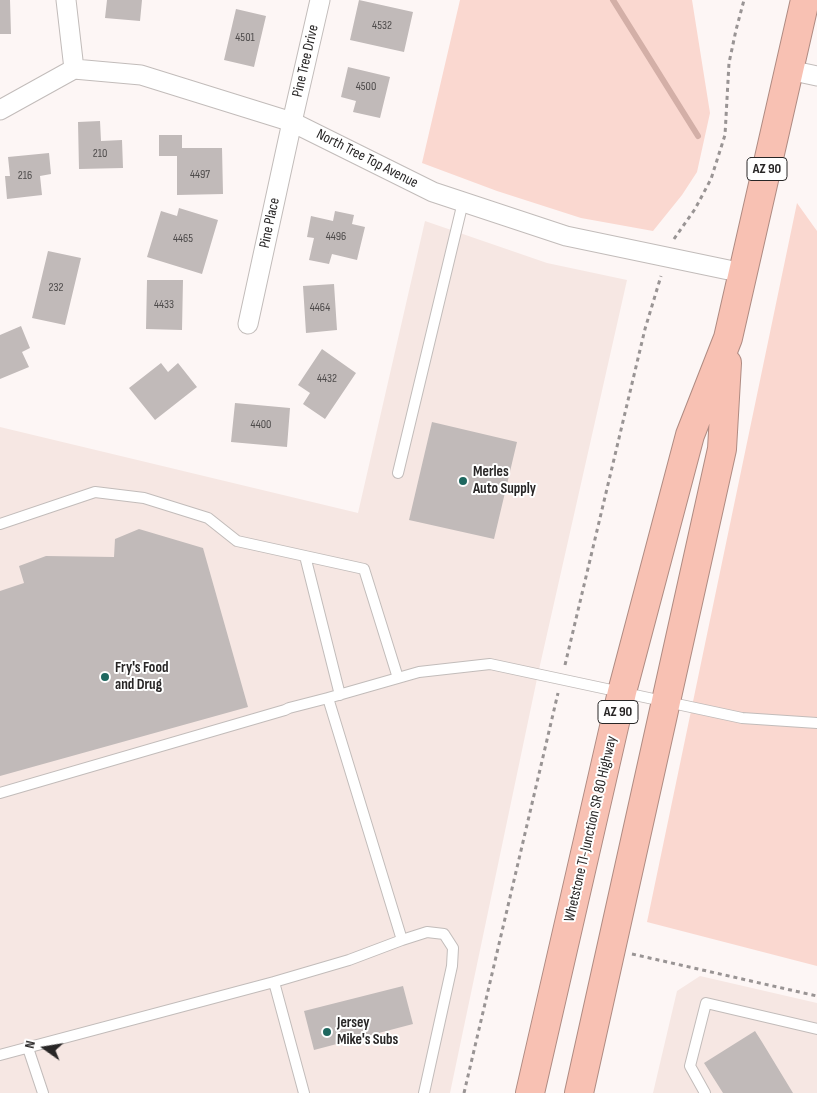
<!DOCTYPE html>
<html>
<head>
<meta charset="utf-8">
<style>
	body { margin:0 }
	#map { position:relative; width:817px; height:1093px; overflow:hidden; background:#fdf6f5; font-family:"Sofia Sans Condensed",sans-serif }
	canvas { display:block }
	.north { position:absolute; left:20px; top:1023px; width:50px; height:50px; -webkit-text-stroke:4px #fff; paint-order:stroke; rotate:283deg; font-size:14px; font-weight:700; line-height:20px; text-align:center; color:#282626 }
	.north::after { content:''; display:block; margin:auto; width:18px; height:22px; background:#282626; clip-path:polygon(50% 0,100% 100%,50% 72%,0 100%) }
</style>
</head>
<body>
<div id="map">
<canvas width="817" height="1093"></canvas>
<div class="north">N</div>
</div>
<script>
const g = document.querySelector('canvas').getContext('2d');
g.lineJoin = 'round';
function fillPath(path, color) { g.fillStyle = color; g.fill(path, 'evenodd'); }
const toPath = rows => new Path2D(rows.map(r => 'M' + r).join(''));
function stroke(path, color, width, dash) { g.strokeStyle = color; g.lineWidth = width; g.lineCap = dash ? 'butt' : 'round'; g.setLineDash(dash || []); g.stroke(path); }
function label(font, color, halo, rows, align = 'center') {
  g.font = font + ' "Sofia Sans Condensed",sans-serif'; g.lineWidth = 4; g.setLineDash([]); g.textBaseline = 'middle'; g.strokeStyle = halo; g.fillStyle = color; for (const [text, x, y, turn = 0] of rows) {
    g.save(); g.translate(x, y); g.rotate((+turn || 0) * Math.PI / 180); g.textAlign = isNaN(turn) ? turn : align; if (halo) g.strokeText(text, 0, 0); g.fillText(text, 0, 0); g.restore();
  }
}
fillPath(toPath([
	[425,221,547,263,627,280,538,674,450,1093,0,1093,0,427,358,513],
	[700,976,817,1003,817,1093,653,1093,677,991]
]), '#f6e7e3');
fillPath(toPath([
	[460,0,692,0,710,113,697,172,682,195,653,231,581,218,497,191,422,163],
	[797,203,817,231,817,966,647,922]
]), '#fad8d0');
stroke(toPath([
	[613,0,698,136]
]), '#d3afa7', 6);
fillPath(toPath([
	[0,0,10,0,11,34,0,34],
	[107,0,142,0,140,21,105,18],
	[359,0,413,12,404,52,350,40],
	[236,9,266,16,254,67,224,60],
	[348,67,390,77,380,118,353,112,356,101,341,97],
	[100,121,101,141,122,140,123,168,79,169,78,122],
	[159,135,182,135,182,148,222,148,223,194,177,195,177,156,159,156],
	[49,153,51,174,40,176,42,195,7,199,5,176,10,176,8,157],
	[179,208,218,220,202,274,147,257,161,211,177,216],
	[335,211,354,215,352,224,365,227,357,260,332,254,329,264,309,260,314,238,307,237,311,216,333,221],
	[48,251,81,258,65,325,32,318],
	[147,280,183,280,182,330,146,329],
	[334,284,337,330,306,333,303,286],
	[21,326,30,348,22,352,29,367,0,379,0,335],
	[322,349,356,373,325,419,303,404,310,393,298,385],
	[161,363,168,372,178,363,197,387,155,420,129,388],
	[235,403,290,408,287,447,231,442],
	[432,422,517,442,494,539,409,520],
	[139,529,203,548,248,707,0,776,0,591,24,583,19,566,46,556,114,557,115,539],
	[403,986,413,1024,314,1050,304,1011],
	[755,1031,762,1042,793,1093,723,1093,704,1063]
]), '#c1bab9');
const lane = toPath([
	[398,473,463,202],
	[0,524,95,492,144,498,208,518,237,541,364,569,398,678],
	[305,556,340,695],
	[0,793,285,710,289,708,328,698,419,672,490,664,742,718,817,723],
	[402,940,427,932,444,934,453,948,452,966,424,1093],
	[274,982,349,960,402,940,328,698],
	[28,1048,43,1093],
	[0,1055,274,982,304,1093],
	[705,1093,690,1066,706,1003,817,1029]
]);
const street = toPath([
	[66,0,74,69],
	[789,70,817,76],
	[0,110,74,69,141,75,292,122,433,192,566,236,743,273],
	[248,324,292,122,320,0]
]);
const highway = toPath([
	[530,1093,622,692,690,435,728,338,805,0],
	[579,1093,722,449,727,363]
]);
stroke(lane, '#c2bcba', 12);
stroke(street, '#c2bcba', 21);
stroke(highway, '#af8b82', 30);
stroke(toPath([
	[674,239,695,209,711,179,725,135,729,63,736,30,744,0],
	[565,665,645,329,661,276],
	[632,954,817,996],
	[464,1093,558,693]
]), '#999494', 3, [4, 4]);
stroke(lane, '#fff', 10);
stroke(street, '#fff', 19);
stroke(highway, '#f8c1b3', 28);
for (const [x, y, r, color] of [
	[463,481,5,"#1e675f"],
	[105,677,5,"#1e675f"],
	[327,1032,5,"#1e675f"]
]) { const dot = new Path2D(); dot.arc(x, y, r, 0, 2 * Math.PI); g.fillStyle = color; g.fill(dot); stroke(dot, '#fff', 2); }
label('12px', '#4e4b4b', null, [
	["4532",382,26],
	["4501",245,38],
	["4500",366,87],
	["210",100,154],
	["4497",200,175],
	["216",25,176],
	["4496",336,237],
	["4465",183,239],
	["232",56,288],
	["4433",164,305],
	["4464",320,308],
	["4432",327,379],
	["4400",261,425]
]);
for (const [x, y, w] of [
	[767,169,40],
	[618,712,40]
]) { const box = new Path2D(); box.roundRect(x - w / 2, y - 11.5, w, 23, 4); g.fillStyle = '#fff'; g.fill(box); stroke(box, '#282626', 1); }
label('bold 14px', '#282626', null, [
	["AZ 90",767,169],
	["AZ 90",618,712]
]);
label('15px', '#282626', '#fff', [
	["Pine Tree Drive",306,61,-77],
	["North Tree Top Avenue",367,159,27],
	["Pine Place",270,223,-78],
	["Whetstone TI-Junction SR 80 Highway",591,829,-77]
]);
label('bold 15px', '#282626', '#fff', [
	["Merles",473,472],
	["Auto Supply",473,489],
	["Fry's Food",115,668],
	["and Drug",115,685],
	["Jersey",337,1023],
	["Mike's Subs",337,1040]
], 'left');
</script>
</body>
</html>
